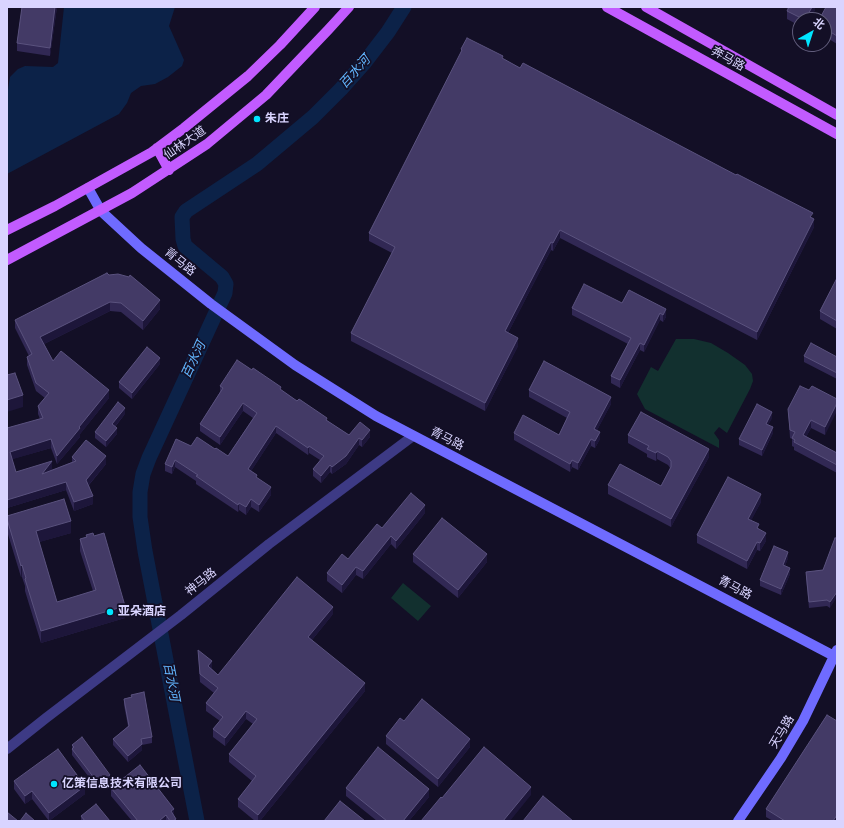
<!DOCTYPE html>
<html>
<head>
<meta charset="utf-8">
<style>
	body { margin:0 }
	#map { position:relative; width:844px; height:828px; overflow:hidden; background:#130f26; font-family:"Open Sans","Noto Sans SC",sans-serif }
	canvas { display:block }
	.frame { position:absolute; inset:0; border:8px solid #d9d4ff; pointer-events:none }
	.north { position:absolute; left:792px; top:12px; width:40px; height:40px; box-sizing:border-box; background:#130f26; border:1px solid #625e7d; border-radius:50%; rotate:39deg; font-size:11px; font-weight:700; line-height:16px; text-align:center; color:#d9d4ff }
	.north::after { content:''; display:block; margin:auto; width:14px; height:18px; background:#00e5ff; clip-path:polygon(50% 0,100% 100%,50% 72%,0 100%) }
</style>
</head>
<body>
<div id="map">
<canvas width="844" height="828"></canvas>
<div class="frame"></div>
<div class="north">北</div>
</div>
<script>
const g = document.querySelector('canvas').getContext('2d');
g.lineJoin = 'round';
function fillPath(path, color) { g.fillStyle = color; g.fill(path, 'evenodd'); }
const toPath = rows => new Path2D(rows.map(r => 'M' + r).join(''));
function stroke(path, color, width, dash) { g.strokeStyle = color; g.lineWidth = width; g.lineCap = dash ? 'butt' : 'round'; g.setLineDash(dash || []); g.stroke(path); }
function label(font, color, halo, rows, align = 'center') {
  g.font = font + ' "Open Sans","Noto Sans SC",sans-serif'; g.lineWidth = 3.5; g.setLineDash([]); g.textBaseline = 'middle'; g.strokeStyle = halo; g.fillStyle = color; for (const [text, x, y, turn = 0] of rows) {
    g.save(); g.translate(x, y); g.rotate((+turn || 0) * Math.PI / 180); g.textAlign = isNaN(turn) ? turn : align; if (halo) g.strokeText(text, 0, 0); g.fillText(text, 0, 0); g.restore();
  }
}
fillPath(toPath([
	[676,339,694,339,711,343,728,353,745,365,752,374,753,381,750,389,727,433,719,427,714,433,719,440,719,448,645,409,637,394,651,367,658,371],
	[403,583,431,606,418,621,391,598]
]), '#12302f');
fillPath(toPath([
	[64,7,175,7,169,26,184,60,182,66,168,77,155,84,141,86,131,93,127,103,119,114,7,174,7,96,10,77,18,69,25,66,53,67,58,63]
]), '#0c2248');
stroke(toPath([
	[197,821,145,551,140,517,140,492,143,474,149,458,225,293,226,284,222,277,185,246,183,239,182,217,186,211,257,164,313,117,341,89,365,62,388,32,404,7]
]), '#0c2248', 15);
stroke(toPath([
	[7,749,46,718,181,615,269,544,413,436]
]), '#3d3a85', 10);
stroke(toPath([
	[88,188,101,211,141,248,211,304,295,365,376,416,834,656],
	[738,821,781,758,803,721,837,650]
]), '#6f6bff', 10);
stroke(toPath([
	[607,7,837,134],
	[646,7,837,115],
	[157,148,169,170],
	[7,230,55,206,152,152,184,128,248,76,280,45,315,7],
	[7,260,132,193,207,144,266,95,328,30,349,7]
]), '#c25bff', 10);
fillPath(toPath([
	[22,7,57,7,50,56,17,51,17,43],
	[785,7,815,7,815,10,809,20,800,20,800,26,787,19,787,11,788,9],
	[837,7,837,44,824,36,824,20],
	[461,49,503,59,813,218,814,227,757,340,560,238,553,251,551,250,508,333,518,346,485,411,351,341,351,333,392,253,369,241,369,233,461,54],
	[109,275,160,309,143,330,121,312,110,311,44,344,53,361,109,398,80,434,80,437,57,464,51,448,12,459,16,472,52,470,72,462,72,457,106,464,89,485,93,504,74,511,66,490,7,508,7,428,40,419,38,414,38,406,45,398,36,391,27,365,27,357,29,356,15,328,15,320],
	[837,278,837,329,820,319,820,311],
	[629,290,666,317,663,322,660,320,644,352,640,350,620,388,611,383,611,376,628,344,572,315,572,308,622,303],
	[804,356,837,357,837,379,804,362],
	[160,364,132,399,119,388,119,382],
	[220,386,281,390,349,435,370,437,362,447,359,445,346,464,332,474,330,472,321,483,313,476,313,469,320,460,309,453,308,455,276,433,251,471,271,495,259,512,251,507,246,515,239,510,238,512,196,484,196,481,175,467,172,474,165,471,165,464,191,446,215,449,228,456,253,418,243,411,220,445,200,431,200,424,220,392],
	[529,390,611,404,597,430,600,439,595,448,591,446,578,470,572,467,570,472,514,440,514,433,559,435,567,418,529,397],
	[809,390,837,399,825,435,811,428,806,437,837,453,837,473,794,450,794,447,792,446,792,439,790,438,788,409],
	[125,414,115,427,117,434,106,447,95,438,95,432],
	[772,418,768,425,773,433,762,456,739,445,739,439],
	[628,435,709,457,671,527,608,494,608,485,661,486,670,468,668,465,657,459,656,461,647,457,647,454,628,443],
	[761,502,751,520,759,529,766,541,760,551,757,550,747,569,697,543,697,535],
	[425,513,396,549,391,544,363,579,356,575,342,593,327,581,327,573,348,559,382,528],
	[7,516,71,533,39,542,57,602,93,591,80,551,80,539,86,537,86,535,125,618,41,643,25,591,25,586,22,577,21,577,7,531],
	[835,538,830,608,827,606,809,608,806,578,806,572,823,570],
	[413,554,487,562,458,598,413,562],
	[788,558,785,566,790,574,781,595,760,586,760,580],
	[333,614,312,640,365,691,260,821,255,821,238,807,238,799,252,781,229,762,229,754,253,724,246,719,225,746,213,737,213,729,220,721,206,711,206,703,214,693,200,682,198,650,212,669,218,675],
	[131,695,152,737,152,743,142,745,142,750,128,762,113,745,113,739,128,726,124,705,124,699,131,697],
	[386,736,470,747,438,787,386,744],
	[72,745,110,781,98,789,72,755],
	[14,781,85,794,49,821,32,799,25,804,14,789],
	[111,788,174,816,176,821,132,821,111,796],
	[346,788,429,797,409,821,377,821,346,796],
	[766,809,837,821,773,821,766,817],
	[81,816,110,821,81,821]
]), '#312854');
fillPath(toPath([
	[55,7,57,7,50,56,50,48],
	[812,7,815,7,815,10,809,20,805,20],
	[814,219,814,227,757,340,757,332],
	[560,230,560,238,553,251,553,243],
	[551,242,551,250,505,339,505,331],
	[160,300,160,309,143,330,143,321],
	[110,302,110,311,40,346,40,337],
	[666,309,666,317,663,322,663,315],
	[660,313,660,320,644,352,644,345],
	[518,338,518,346,485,411,485,403],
	[640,343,640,350,620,388,620,380],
	[160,358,160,364,132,399,132,393],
	[109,390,109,398,80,434,80,437,57,464,57,456,79,427],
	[23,395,23,407,7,412,7,400],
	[611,397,611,404,594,436,594,429],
	[243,403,243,411,220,445,220,437],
	[837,403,837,411,825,435,825,427],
	[125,408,125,414,112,430,112,424],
	[772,412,772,418,766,430,766,424],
	[811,420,811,428,803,443,803,435],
	[276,426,276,433,248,476,248,469],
	[773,427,773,433,762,456,762,450],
	[117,428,117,434,106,447,106,441],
	[370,430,370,437,362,447,362,440],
	[600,432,600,439,595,448,595,441],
	[359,438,359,445,346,464,332,474,332,467],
	[51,439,51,448,10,460,10,452],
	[591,439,591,446,578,470,578,463],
	[309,446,309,453,308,455,308,448],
	[709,449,709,457,671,527,671,519],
	[657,451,657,459,656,461,656,453],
	[106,456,106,464,86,488,86,480],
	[175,460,175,467,172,474,172,467],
	[572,460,572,467,570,472,570,464],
	[52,461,52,470,42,474],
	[330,465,330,472,321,483,321,476],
	[66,482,66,490,7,508,7,500],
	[271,487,271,495,259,512,259,505],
	[761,494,761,502,748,527,748,519],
	[93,496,93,504,74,511,74,502],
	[251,499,251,507,246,515,246,507],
	[239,503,239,510,238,512,238,505],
	[425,505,425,513,396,549,396,541],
	[71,521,71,533,36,543,36,531],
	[766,533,766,541,760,551,760,543],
	[391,536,391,544,363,579,363,571],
	[757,542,757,550,747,569,747,561],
	[788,552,788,558,783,571,783,565],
	[487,554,487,562,458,598,458,590],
	[22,565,22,577,21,577,21,566],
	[356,567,356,575,342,593,342,585],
	[790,568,790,574,781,595,781,589],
	[837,592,837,597,830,608,830,602],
	[125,606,125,618,41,643,41,631],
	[333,607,333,614,308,645,308,637],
	[212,661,212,669,208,666],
	[365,683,365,691,260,821,258,821,258,815],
	[246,711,246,719,225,746,225,738],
	[470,739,470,747,438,787,438,779],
	[142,744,142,750,128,762,128,756],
	[110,775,110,781,98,789,98,783],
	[85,786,85,794,49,821,49,813],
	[531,787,531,795,510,821,503,821],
	[429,789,429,797,409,821,403,821],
	[32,791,32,799,25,804,25,796],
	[174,809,174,816,171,811],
	[166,815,166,821,159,821],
	[837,815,837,821,833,821]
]), '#1d163a');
const building = toPath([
	[22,7,55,7,50,48,17,43,22,7],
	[789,7,812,7,805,20,787,11,789,7],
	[826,7,837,7,837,36,824,28,824,20,819,20,826,7],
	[467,38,503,56,502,58,520,68,523,63,736,175,737,174,813,213,810,217,814,219,757,332,560,230,553,243,551,242,505,331,518,338,485,403,351,333,395,247,369,233,462,50,461,49,467,38],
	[107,273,109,275,118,274,129,277,130,275,160,300,143,321,121,303,110,302,40,337,53,361,61,351,109,390,79,427,80,428,57,456,51,439,10,452,16,472,52,461,42,474,76,461,72,457,86,440,106,456,86,480,93,496,74,502,66,482,7,500,7,428,43,418,38,406,49,393,36,383,27,357,32,354,15,320,107,273],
	[837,278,837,321,820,311,837,278],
	[584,284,622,303,629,290,666,309,663,315,660,313,644,345,640,343,620,380,611,376,631,338,572,308,584,284],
	[811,343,837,357,837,373,804,356,811,343],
	[147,347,160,358,132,393,119,382,147,347],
	[237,360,252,370,253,368,281,387,280,389,297,401,299,399,327,418,326,420,349,435,360,422,370,430,362,440,359,438,346,456,332,467,330,465,321,476,313,469,324,456,309,446,308,448,276,426,248,469,257,475,256,477,271,487,259,505,251,499,246,507,239,503,238,505,196,476,198,475,175,460,172,467,165,464,176,439,191,446,197,437,215,449,216,448,228,456,257,413,243,403,220,437,200,424,223,388,220,386,237,360],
	[544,361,611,397,594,429,600,432,595,441,591,439,578,463,572,460,570,464,514,433,523,415,559,435,570,412,529,390,544,361],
	[15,373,23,395,7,400,7,375,15,373],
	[800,386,809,390,812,386,837,399,837,403,825,427,811,420,803,435,837,453,837,465,794,442,795,440,792,438,795,432,790,430,788,409,800,386],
	[118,402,125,408,112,424,117,428,106,441,95,432,118,402],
	[757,404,772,412,766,424,773,427,762,450,739,439,757,404],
	[641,412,709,449,671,519,608,485,620,464,661,486,671,467,671,461,668,457,657,451,656,453,647,449,649,446,628,435,641,412],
	[728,477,761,494,748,519,759,524,757,528,766,533,760,543,757,542,747,561,697,535,728,477],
	[411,493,425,505,396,541,391,536,363,571,356,567,342,585,327,573,342,554,348,559,377,524,382,528,411,493],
	[64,499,71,521,36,531,57,602,96,590,80,539,87,537,86,535,93,533,94,536,104,533,125,606,41,631,25,579,26,578,22,565,21,566,7,519,7,516,64,499],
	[442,518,487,554,458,590,413,554,442,518],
	[835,538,837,538,837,592,830,602,827,600,809,602,806,572,823,570,835,538],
	[774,546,788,552,783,565,790,568,781,589,760,580,774,546],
	[297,577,333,607,308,637,365,683,258,815,238,799,256,776,229,754,257,719,246,711,225,738,213,729,223,717,206,703,218,688,200,674,198,650,212,661,208,666,218,675,297,577],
	[144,692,152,737,141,739,142,744,128,756,113,739,129,726,124,699,132,697,131,695,144,692],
	[422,699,470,739,438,779,386,736,400,718,404,721,422,699],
	[827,715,837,721,837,815,833,821,785,821,766,809,827,715],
	[82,737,110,775,98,783,72,749,74,747,72,745,82,737],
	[378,747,429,789,403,821,387,821,346,788,378,747],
	[484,747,531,787,503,821,421,821,441,797,442,798,484,747],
	[58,749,85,786,49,813,32,791,25,796,14,781,58,749],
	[140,765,174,809,171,811,176,819,173,821,170,821,166,815,159,821,138,821,111,788,140,765],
	[543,796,573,821,523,821,543,796],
	[340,801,365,821,324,821,340,801],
	[96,804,110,821,85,821,81,816,96,804],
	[7,812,18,821,7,821,7,812],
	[26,813,35,821,20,821,26,813]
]);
fillPath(building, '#433a66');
stroke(building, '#5a527e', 1);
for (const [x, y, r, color] of [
	[257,119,4,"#00e5ff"],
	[110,612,4,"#00e5ff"],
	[54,784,4,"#00e5ff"]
]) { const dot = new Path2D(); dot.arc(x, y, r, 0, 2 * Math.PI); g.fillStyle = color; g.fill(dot); stroke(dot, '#130f26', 1.5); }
label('12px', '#d9d4ff', '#130f26', [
	["奔马路",728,59,29],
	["仙林大道",185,143,-35],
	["青马路",180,262,39],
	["青马路",447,439,27],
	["神马路",201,582,-39],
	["青马路",735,588,28],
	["天马路",782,732,-59]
]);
label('bold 12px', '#d9d4ff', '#130f26', [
	["朱庄",265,119],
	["亚朵酒店",118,612],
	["亿策信息技术有限公司",62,784]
], 'left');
label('italic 13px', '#62b6ff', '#130f26', [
	["百水河",355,72,-48],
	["百水河",194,360,-65],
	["百水河",171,682,79]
]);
</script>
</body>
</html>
